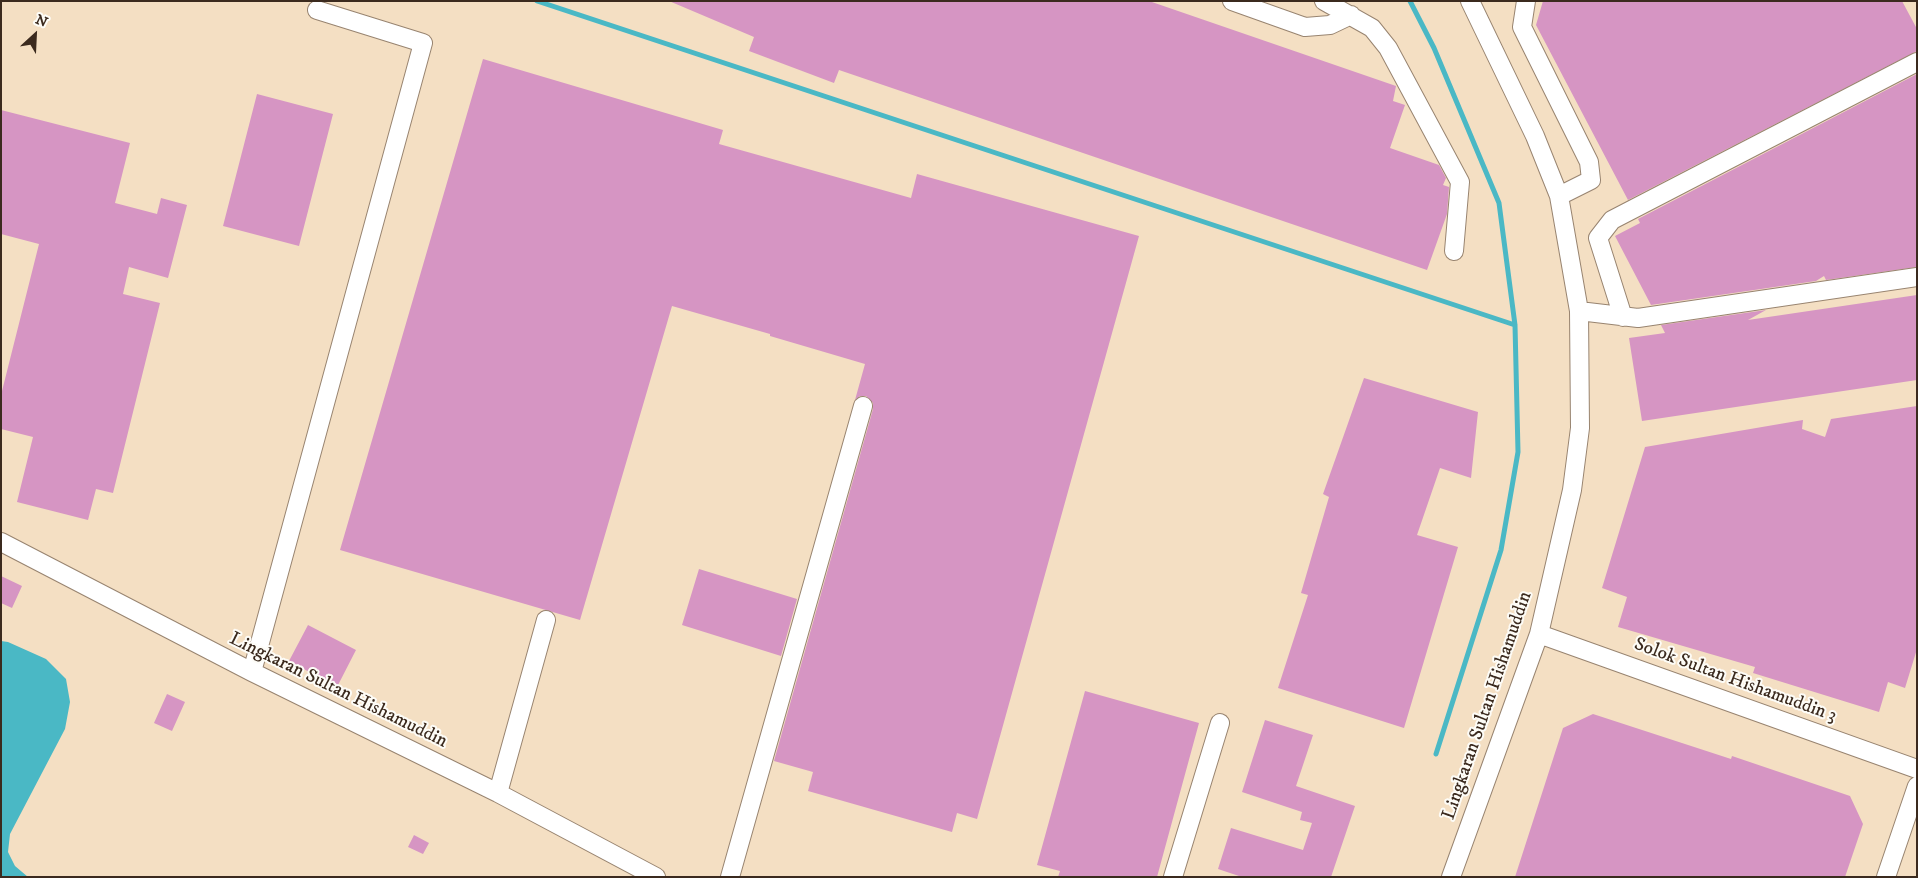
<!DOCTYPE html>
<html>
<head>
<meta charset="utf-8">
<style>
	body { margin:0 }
	#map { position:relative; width:1918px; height:878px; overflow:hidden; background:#f4dfc3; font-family:"IM FELL DW Pica",serif }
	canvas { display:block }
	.frame { position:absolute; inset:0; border:2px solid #3b2a1e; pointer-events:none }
	.north { position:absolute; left:10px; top:10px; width:50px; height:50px; -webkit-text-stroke:4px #fdfcf7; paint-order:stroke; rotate:25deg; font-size:14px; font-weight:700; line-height:20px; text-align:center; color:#3b2a1e }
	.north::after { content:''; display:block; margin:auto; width:18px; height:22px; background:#3b2a1e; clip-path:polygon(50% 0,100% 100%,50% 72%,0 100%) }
</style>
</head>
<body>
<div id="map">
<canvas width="1918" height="878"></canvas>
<div class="frame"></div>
<div class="north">N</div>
</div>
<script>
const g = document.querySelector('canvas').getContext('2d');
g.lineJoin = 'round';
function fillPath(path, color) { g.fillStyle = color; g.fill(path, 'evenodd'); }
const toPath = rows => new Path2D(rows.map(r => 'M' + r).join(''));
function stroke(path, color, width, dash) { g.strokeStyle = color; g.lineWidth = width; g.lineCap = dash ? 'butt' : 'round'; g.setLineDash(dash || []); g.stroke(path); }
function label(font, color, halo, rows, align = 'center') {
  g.font = font + ' "IM FELL DW Pica",serif'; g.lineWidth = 4; g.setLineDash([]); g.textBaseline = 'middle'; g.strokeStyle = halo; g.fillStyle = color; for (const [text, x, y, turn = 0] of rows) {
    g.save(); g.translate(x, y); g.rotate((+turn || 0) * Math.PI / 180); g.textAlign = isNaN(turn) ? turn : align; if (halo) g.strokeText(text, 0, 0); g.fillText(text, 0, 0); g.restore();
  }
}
fillPath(toPath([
	[1,641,8,642,46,659,66,679,70,702,65,729,10,834,8,852,15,866,28,877,1,877]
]), '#4ab8c5');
stroke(toPath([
	[537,1,1515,325],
	[1410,1,1434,48,1499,203,1515,325,1518,452,1501,550,1436,754]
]), '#4ab8c5', 5);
fillPath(toPath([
	[669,1,1149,1,1396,86,1393,101,1405,105,1390,148,1439,165,1446,178,1443,185,1449,187,1447,214,1427,270,839,70,834,83,749,51,754,37],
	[1543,1,1902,1,1917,29,1917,51,1628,200,1536,25],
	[483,59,723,130,719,144,911,198,917,174,1139,236,977,819,957,813,952,832,808,791,813,772,774,761,873,409,873,403,866,396,860,396,855,400,865,364,770,336,770,334,672,306,580,620,340,550],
	[1917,74,1917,267,1826,280,1824,276,1816,281,1651,305,1615,236,1640,223,1638,219],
	[257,94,333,114,299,246,223,226],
	[1,110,130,143,115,203,157,214,161,198,187,205,168,278,129,267,123,294,160,303,113,493,96,489,88,520,17,502,33,437,1,429,1,395,39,244,1,234],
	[1917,295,1917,380,1642,421,1629,338,1665,333,1661,325,1766,310,1748,320],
	[1364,378,1478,412,1471,478,1440,468,1417,535,1458,547,1404,728,1278,688,1308,595,1301,593,1329,497,1323,494],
	[1917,406,1917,649,1905,688,1888,682,1879,712,1753,673,1755,667,1618,627,1627,597,1602,588,1645,447,1803,420,1802,429,1825,437,1831,419],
	[699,569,797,599,781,656,682,625],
	[1,576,22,586,12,608,1,603],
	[308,625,356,650,337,687,289,661],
	[1085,691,1199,723,1157,877,1058,877,1060,871,1037,865],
	[167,694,185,702,172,731,154,723],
	[1593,714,1731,759,1732,756,1850,796,1863,824,1845,877,1515,877,1563,728],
	[1265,720,1313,735,1296,786,1355,806,1331,877,1242,877,1218,869,1231,828,1303,850,1312,823,1300,820,1302,812,1242,792],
	[414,835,429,843,423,854,408,847]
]), '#d695c3');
const minor = toPath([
	[1232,1,1305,27,1330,25,1351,15],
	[1324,1,1372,28,1388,48,1460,182,1454,251],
	[1526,1,1522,27,1589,162,1591,180,1559,196],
	[1579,311,1638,318,1917,277],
	[1623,317,1598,238,1612,220,1917,62],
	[1,542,252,672,498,793,656,877],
	[1539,634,1917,769],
	[252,672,423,43,317,10],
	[498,793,546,620],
	[730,877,863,406],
	[1173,877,1220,723],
	[1451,877,1539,634,1572,490,1580,428,1579,311,1559,196,1535,136,1470,1],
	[1886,877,1917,786]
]);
stroke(minor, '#988470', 20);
stroke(minor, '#fff', 18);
label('19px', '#3b2a1e', '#fdfcf7', [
	["Solok Sultan Hishamuddin 3",1735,681,20],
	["Lingkaran Sultan Hishamuddin",338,691,26],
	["Lingkaran Sultan Hishamuddin",1488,706,-71]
]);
</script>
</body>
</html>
